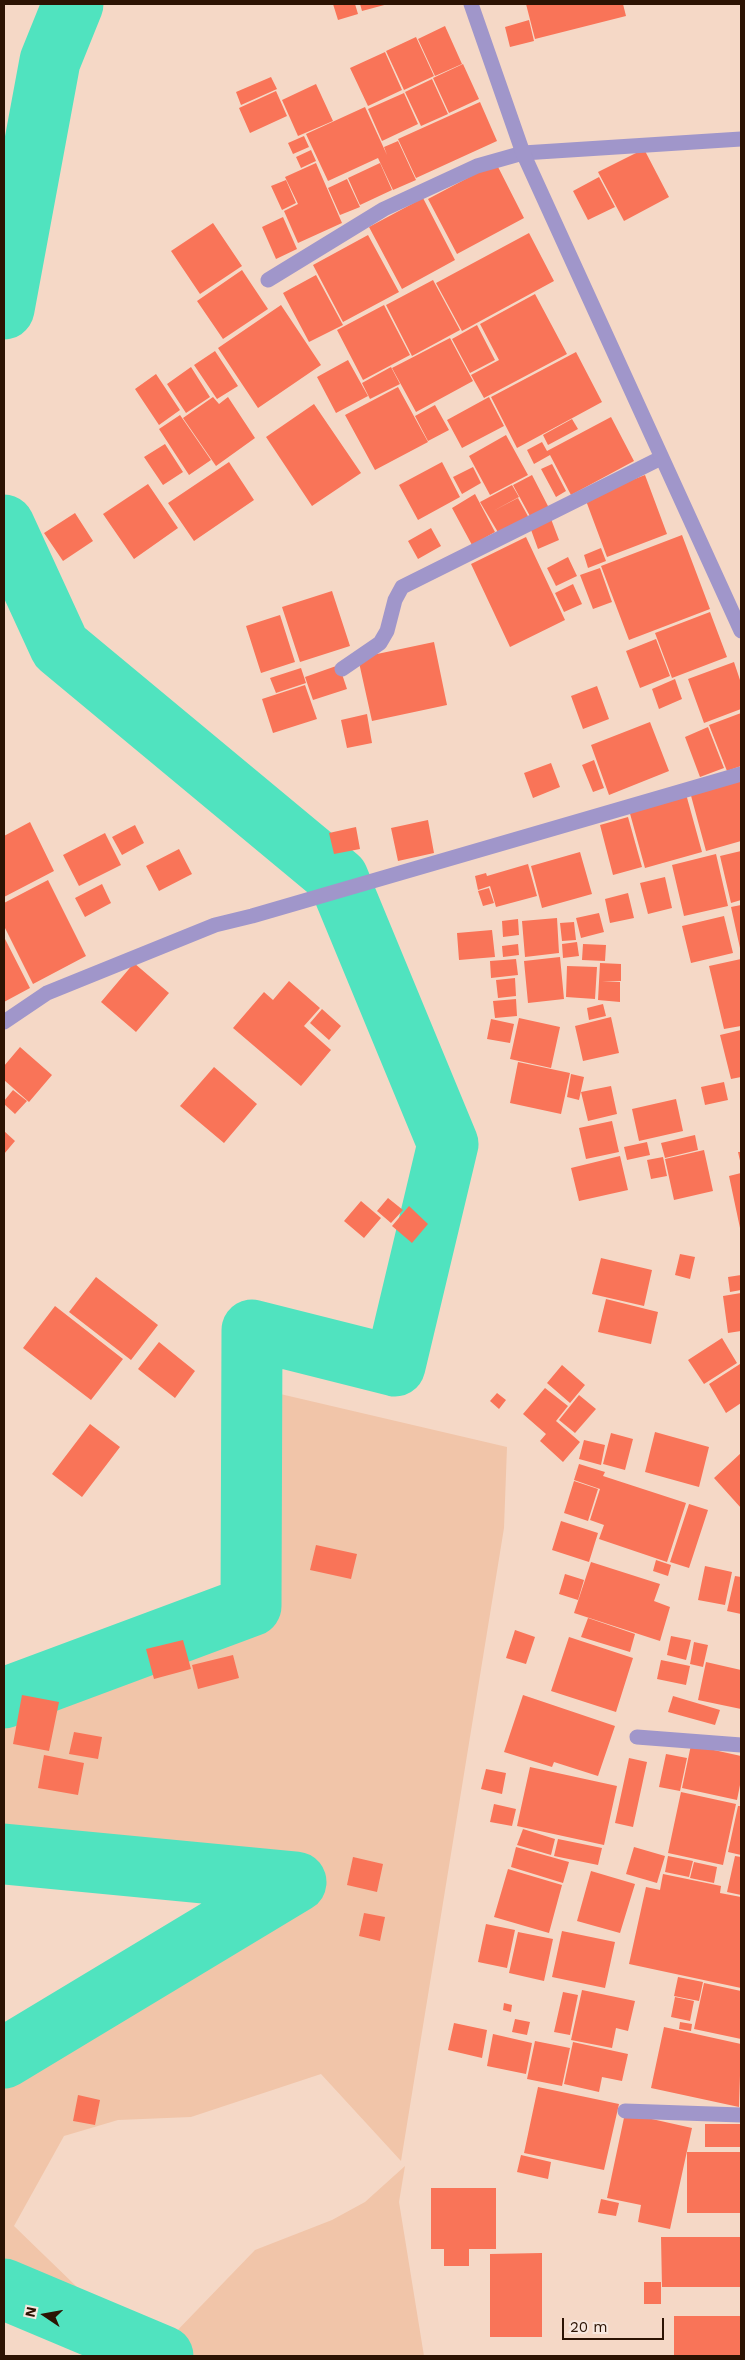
<!DOCTYPE html>
<html>
<head>
<meta charset="utf-8">
<style>
	body { margin:0 }
	#map { position:relative; width:745px; height:2360px; overflow:hidden; background:#f5d8c6; font-family:"Work Sans",sans-serif }
	canvas { display:block }
	.frame { position:absolute; inset:0; border:5px solid #2c1303; pointer-events:none }
	.north { position:absolute; left:20px; top:2290px; width:50px; height:50px; -webkit-text-stroke:4px #f7e8df; paint-order:stroke; rotate:282deg; font-size:14px; font-weight:700; line-height:20px; text-align:center; color:#2c1303 }
	.north::after { content:''; display:block; margin:auto; width:18px; height:22px; background:#2c1303; clip-path:polygon(50% 0,100% 100%,50% 72%,0 100%) }
	.scale { position:absolute; left:562px; top:2318px; width:102px; height:22px; box-sizing:border-box; border:2px solid #2c1303; border-top:0; padding-left:6px; font-size:15px; line-height:18px; white-space:nowrap; color:#2c1303; -webkit-text-stroke:4px #f7e8df; paint-order:stroke }
</style>
</head>
<body>
<div id="map">
<canvas width="745" height="2360"></canvas>
<div class="frame"></div>
<div class="north">N</div>
<div class="scale">20 m</div>
</div>
<script>
const g = document.querySelector('canvas').getContext('2d');
g.lineJoin = 'round';
function fillPath(path, color) { g.fillStyle = color; g.fill(path, 'evenodd'); }
const toPath = rows => new Path2D(rows.map(r => 'M' + r).join(''));
function stroke(path, color, width, dash) { g.strokeStyle = color; g.lineWidth = width; g.lineCap = dash ? 'butt' : 'round'; g.setLineDash(dash || []); g.stroke(path); }
fillPath(toPath([
	[229,1382,507,1447,504,1528,401,2161,321,2074,191,2117,118,2120,64,2136,14,2226,77,2287,170,2338,255,2250,332,2220,365,2202,405,2166,399,2202,424,2356,102,2356,4,2312,4,2024,239,1893,4,1873,4,1674,236,1595,231,1401]
]), '#f1c5a9');
stroke(toPath([
	[4,309,50,61,73,4],
	[4,525,60,647,338,878,448,1144,395,1366,252,1330,251,1606,4,1698],
	[4,1854,296,1882,4,2058],
	[4,2289,163,2356]
]), '#50e3bf', 61);
fillPath(toPath([
	[333,4,355,4,358,14,338,20],
	[360,4,388,4,362,11],
	[526,4,623,4,626,16,535,39],
	[529,20,534,41,510,47,505,27],
	[445,26,462,64,435,76,418,39],
	[416,37,434,76,404,90,386,51],
	[385,52,402,90,368,106,350,68],
	[463,64,479,99,449,113,433,78],
	[271,77,277,89,241,105,236,92],
	[432,79,448,114,421,126,405,92],
	[316,84,333,121,298,136,282,100],
	[276,91,287,116,250,133,239,108],
	[404,93,418,124,382,141,368,109],
	[480,102,497,141,416,178,398,139],
	[365,107,387,155,384,147,398,141,416,180,393,190,378,158,328,181,306,134],
	[304,136,309,147,293,154,288,143],
	[644,149,669,197,624,221,598,172],
	[311,150,316,161,301,168,296,157],
	[316,163,342,223,298,243,284,211,298,204,285,177],
	[380,163,392,190,360,205,348,178],
	[496,163,524,218,457,254,428,199],
	[599,177,615,207,588,220,573,191],
	[347,179,360,207,340,215,328,188],
	[286,180,296,203,282,210,271,186],
	[423,198,455,260,402,289,369,227],
	[283,217,297,249,276,259,262,227],
	[213,223,242,266,200,294,171,251],
	[529,233,554,281,462,331,436,283],
	[368,235,399,292,343,322,313,265],
	[242,270,268,309,223,339,197,301],
	[316,275,343,325,309,342,283,293],
	[433,280,460,330,412,356,386,305],
	[535,294,567,354,484,398,471,375,499,360,480,324],
	[281,305,321,365,258,408,218,348],
	[384,305,410,355,363,380,337,330],
	[477,325,495,360,470,373,452,339],
	[450,338,473,381,416,412,392,368],
	[215,351,238,386,217,399,194,365],
	[576,352,602,402,517,448,491,397],
	[348,360,368,396,336,413,317,377],
	[191,367,210,397,186,413,167,384],
	[391,367,400,384,370,399,362,383],
	[156,374,180,410,159,425,135,389],
	[398,387,428,442,375,470,345,415],
	[213,397,219,404,228,397,255,438,216,466,183,418],
	[489,397,504,426,462,448,447,420],
	[314,404,361,473,312,506,266,437],
	[435,405,449,430,428,441,415,416],
	[180,415,211,460,189,475,159,429],
	[611,417,634,461,571,495,550,455,534,464,527,450,542,442,547,451],
	[572,419,578,429,548,445,543,435],
	[506,435,528,475,490,495,469,456],
	[165,444,183,472,163,485,144,457],
	[229,462,254,500,194,541,168,503],
	[442,462,460,497,418,520,399,485],
	[552,464,566,491,556,497,541,469],
	[473,467,481,483,462,494,453,477],
	[532,475,549,508,531,518,513,485],
	[645,475,667,534,607,557,585,498],
	[148,484,178,528,134,559,103,514],
	[512,485,519,497,493,511,518,498,529,518,499,534,480,502],
	[475,494,495,532,472,545,452,508],
	[75,513,93,541,63,561,44,533],
	[551,519,559,540,538,549,530,527],
	[431,528,441,546,418,559,408,541],
	[682,535,710,609,629,640,601,566],
	[526,537,565,620,510,647,471,564],
	[601,548,606,561,588,568,584,555],
	[568,557,577,576,556,586,547,568],
	[600,568,612,602,593,609,580,575],
	[573,584,582,604,564,612,555,593],
	[332,591,350,646,300,662,282,607],
	[710,612,727,657,672,678,655,633],
	[280,615,295,662,261,673,246,626],
	[656,639,670,676,640,688,626,651],
	[434,642,447,705,372,721,358,658],
	[734,662,741,683,741,709,704,723,688,679],
	[339,665,347,689,313,700,305,677],
	[301,668,306,683,276,693,270,678],
	[675,679,682,699,659,709,652,689],
	[305,685,317,719,273,733,262,699],
	[597,686,609,719,583,729,571,696],
	[741,713,741,766,727,771,709,725],
	[367,714,372,743,347,748,341,720],
	[650,722,669,771,609,795,591,745],
	[708,727,724,768,700,777,685,737],
	[594,760,604,788,593,792,582,765],
	[551,763,560,787,533,798,524,773],
	[741,778,741,841,706,851,690,792],
	[686,794,702,852,645,868,629,810],
	[628,817,642,867,613,875,600,825],
	[428,820,434,853,398,861,391,828],
	[30,822,54,871,4,897,4,836],
	[135,825,144,843,122,855,112,837],
	[356,827,360,849,334,854,329,833],
	[105,833,121,865,79,886,63,855],
	[179,849,192,874,159,891,146,866],
	[741,851,741,900,731,903,720,856],
	[580,852,592,894,542,908,531,866],
	[716,854,728,906,684,916,672,865],
	[528,864,537,896,496,907,490,886,478,890,475,876,486,873,487,876],
	[665,877,672,908,648,914,640,883],
	[48,880,86,956,33,984,4,926,4,903],
	[102,884,111,903,85,917,75,898],
	[489,888,494,903,483,906,478,891],
	[628,893,634,918,610,923,605,899],
	[741,905,741,948,740,948,731,907],
	[599,913,604,932,581,938,576,918],
	[724,916,733,953,691,963,682,926],
	[557,918,559,953,525,957,522,921],
	[518,919,519,935,503,937,502,921],
	[574,922,576,940,562,941,560,923],
	[492,930,495,957,459,960,457,933],
	[4,937,30,988,4,1002],
	[577,942,579,956,563,958,562,944],
	[518,944,519,955,503,957,502,946],
	[583,944,606,945,605,961,582,960],
	[560,957,564,999,528,1003,524,961],
	[516,959,518,975,491,978,490,961],
	[741,959,741,1026,724,1029,709,966],
	[134,963,169,993,136,1032,101,1002],
	[600,963,621,964,621,981,602,981,620,982,620,1002,598,1000],
	[567,966,597,967,595,999,566,997],
	[515,978,516,996,498,998,496,980],
	[289,981,320,1008,304,1026,331,1050,301,1086,233,1028,264,992,273,1000],
	[516,999,517,1016,495,1018,493,1001],
	[603,1004,606,1016,589,1020,587,1008],
	[322,1009,341,1026,329,1040,310,1023],
	[611,1017,619,1053,583,1061,575,1026],
	[519,1018,560,1027,551,1068,510,1059],
	[491,1019,514,1024,510,1043,487,1039],
	[741,1030,741,1077,731,1079,720,1035],
	[20,1047,52,1075,29,1102,4,1080,4,1066],
	[518,1062,570,1073,561,1114,510,1103],
	[214,1067,257,1104,224,1143,180,1106],
	[571,1074,584,1077,579,1100,567,1097],
	[724,1082,728,1100,705,1105,701,1087],
	[611,1086,617,1114,588,1121,581,1092],
	[13,1090,27,1101,15,1114,4,1104,4,1101],
	[676,1099,683,1131,639,1141,632,1109],
	[612,1121,619,1152,586,1159,579,1128],
	[4,1131,15,1141,4,1154],
	[695,1135,698,1150,665,1158,661,1143],
	[647,1142,650,1155,627,1160,624,1147],
	[704,1150,713,1191,674,1200,665,1159],
	[738,1152,741,1152,741,1165],
	[620,1156,628,1190,579,1201,571,1168],
	[663,1157,667,1176,651,1179,647,1160],
	[741,1173,741,1227,740,1228,729,1176],
	[388,1198,403,1210,391,1223,377,1211],
	[361,1201,381,1218,364,1238,344,1221],
	[409,1206,428,1224,412,1243,392,1226],
	[680,1254,695,1257,690,1279,675,1275],
	[601,1258,652,1270,644,1306,592,1294],
	[741,1275,741,1290,730,1292,728,1277],
	[96,1277,158,1325,131,1360,69,1312],
	[741,1293,741,1331,728,1333,723,1296],
	[606,1299,658,1312,651,1344,598,1332],
	[55,1306,123,1359,91,1400,23,1348],
	[722,1338,737,1363,704,1384,688,1360],
	[159,1342,195,1371,175,1398,138,1369],
	[740,1364,741,1403,726,1413,709,1384],
	[562,1365,585,1385,570,1403,547,1383],
	[545,1388,568,1406,556,1421,580,1442,563,1462,540,1441,546,1434,523,1414],
	[497,1393,506,1400,499,1409,490,1401],
	[579,1395,596,1409,575,1433,559,1420],
	[90,1424,120,1447,82,1497,52,1474],
	[655,1432,709,1447,699,1487,645,1472],
	[611,1433,633,1439,625,1470,603,1464],
	[584,1440,605,1445,601,1465,579,1459],
	[741,1453,741,1508,714,1478],
	[579,1464,605,1472,603,1476,686,1503,667,1562,599,1539,604,1525,590,1520,600,1489,574,1480],
	[574,1481,598,1489,588,1521,564,1513],
	[689,1504,708,1510,689,1568,670,1562],
	[561,1521,598,1533,589,1562,552,1550],
	[316,1545,357,1554,351,1579,310,1570],
	[656,1560,671,1565,668,1576,653,1571],
	[591,1562,660,1584,654,1601,670,1607,660,1641,574,1613],
	[705,1566,732,1572,725,1605,698,1600],
	[565,1574,584,1580,578,1600,559,1594],
	[735,1576,741,1577,741,1614,727,1611],
	[588,1618,635,1634,630,1652,581,1637],
	[515,1630,535,1637,526,1664,506,1658],
	[671,1636,691,1640,686,1660,667,1655],
	[569,1637,633,1658,616,1712,551,1691],
	[183,1640,191,1669,154,1679,146,1649],
	[694,1642,708,1645,703,1667,690,1664],
	[233,1655,239,1678,198,1689,192,1665],
	[661,1660,690,1666,686,1685,657,1679],
	[706,1662,741,1670,741,1709,698,1700],
	[22,1695,59,1702,49,1751,13,1744],
	[523,1695,615,1726,598,1776,554,1762,552,1767,504,1752],
	[673,1696,720,1710,715,1725,668,1712],
	[74,1732,102,1737,98,1759,69,1754],
	[691,1745,741,1756,741,1780,737,1800,682,1788],
	[666,1754,687,1758,680,1791,659,1787],
	[44,1755,84,1763,78,1795,38,1788],
	[629,1758,647,1762,633,1827,615,1823],
	[530,1767,617,1786,604,1845,517,1826],
	[486,1769,506,1773,502,1794,481,1789],
	[681,1792,736,1804,723,1865,668,1853],
	[494,1804,516,1809,512,1826,490,1822],
	[738,1806,741,1806,741,1855,728,1852],
	[523,1829,555,1839,551,1855,517,1845],
	[558,1839,602,1848,598,1865,554,1856],
	[516,1847,569,1862,563,1883,511,1867],
	[634,1847,665,1856,657,1883,626,1874],
	[668,1856,693,1861,689,1877,665,1872],
	[735,1856,741,1857,741,1895,727,1892],
	[353,1857,383,1864,377,1892,347,1885],
	[694,1862,717,1867,714,1883,690,1878],
	[508,1869,562,1885,549,1933,494,1917],
	[591,1871,635,1884,620,1933,577,1921],
	[663,1874,721,1886,720,1893,741,1897,741,1988,629,1964,646,1887,660,1890],
	[364,1913,385,1917,380,1941,359,1936],
	[486,1924,515,1930,507,1968,478,1962],
	[562,1931,615,1942,605,1988,552,1977],
	[518,1932,553,1939,544,1981,509,1973],
	[678,1977,703,1982,699,2001,674,1996],
	[704,1983,741,1991,741,2039,694,2029],
	[582,1990,635,2001,628,2031,616,2028,612,2048,571,2040],
	[563,1992,578,1995,570,2035,554,2032],
	[675,1997,694,2001,690,2021,671,2017],
	[504,2003,512,2005,511,2012,503,2010],
	[515,2019,530,2022,527,2035,512,2032],
	[680,2022,692,2024,691,2031,679,2029],
	[454,2023,487,2030,482,2058,448,2050],
	[664,2027,741,2044,739,2107,651,2088],
	[493,2034,532,2043,526,2074,487,2066],
	[535,2041,570,2048,562,2086,527,2079],
	[573,2042,628,2054,622,2081,602,2077,599,2092,564,2084],
	[538,2087,619,2104,604,2170,524,2153],
	[78,2095,100,2100,95,2125,73,2121],
	[625,2113,692,2128,670,2229,638,2222,641,2205,607,2198],
	[705,2124,741,2124,741,2147,705,2147],
	[687,2152,741,2152,741,2213,687,2213],
	[521,2155,551,2162,548,2179,517,2172],
	[431,2188,496,2188,496,2249,469,2249,469,2266,444,2266,444,2249,431,2249],
	[601,2199,619,2203,616,2216,598,2213],
	[661,2237,741,2237,741,2287,662,2287],
	[542,2253,542,2337,490,2337,490,2254],
	[644,2282,661,2282,661,2304,644,2304],
	[674,2316,741,2316,741,2356,674,2356]
]), '#f97458');
stroke(toPath([
	[637,1737,741,1745],
	[625,2111,741,2115]
]), '#a096ca', 15);
stroke(toPath([
	[268,280,384,209,477,166,523,153,741,139],
	[342,669,380,643,387,631,395,600,402,587,661,458],
	[4,1022,47,993,215,925,252,916,741,774]
]), '#a096ca', 15);
stroke(toPath([
	[471,4,523,153,741,631]
]), '#a096ca', 15);
</script>
</body>
</html>
